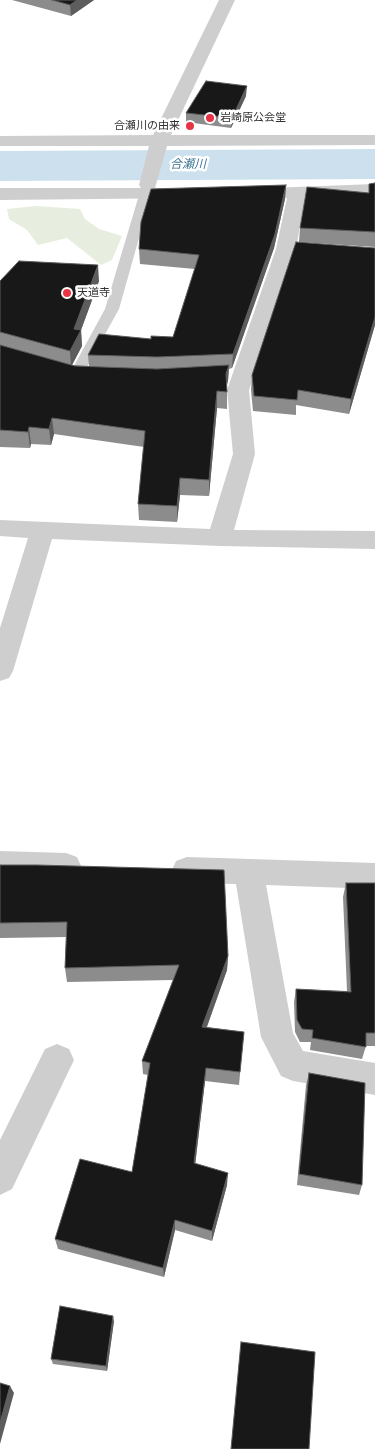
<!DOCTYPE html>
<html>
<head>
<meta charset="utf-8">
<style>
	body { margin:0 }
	canvas { display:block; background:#fff }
</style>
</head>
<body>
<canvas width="375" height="1449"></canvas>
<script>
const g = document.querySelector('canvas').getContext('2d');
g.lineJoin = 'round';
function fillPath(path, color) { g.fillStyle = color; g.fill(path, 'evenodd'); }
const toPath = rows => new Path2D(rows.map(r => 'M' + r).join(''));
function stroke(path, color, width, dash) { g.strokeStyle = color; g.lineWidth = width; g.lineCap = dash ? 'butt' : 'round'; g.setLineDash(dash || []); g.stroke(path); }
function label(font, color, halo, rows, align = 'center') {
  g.font = font + ' Poppins,"Noto Sans JP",sans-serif'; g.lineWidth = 5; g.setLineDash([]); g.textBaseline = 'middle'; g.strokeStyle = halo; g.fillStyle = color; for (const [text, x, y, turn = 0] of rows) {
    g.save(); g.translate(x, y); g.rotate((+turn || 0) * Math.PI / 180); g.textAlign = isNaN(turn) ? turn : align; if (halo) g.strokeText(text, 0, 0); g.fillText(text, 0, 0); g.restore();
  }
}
fillPath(toPath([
	[36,206,80,209,85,219,99,229,122,236,112,260,101,265,67,238,38,245,27,230,9,219,7,209]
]), '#e7eedf');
fillPath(toPath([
	[375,149,375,179,0,181,0,151,375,149]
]), '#cce1ed');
fillPath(toPath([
	[148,181,154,185,119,309,81,378,71,378,69,375,105,309,142,185,148,181]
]), '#cecece');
fillPath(toPath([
	[219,0,235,0,171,135,375,135,375,145,167,146,155,188,193,190,195,194,193,198,0,200,0,188,141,188,139,185,149,146,0,146,0,136,153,135,219,0],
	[375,184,375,196,305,197,296,249,249,390,255,454,234,530,375,531,375,549,220,546,52,539,13,671,9,678,0,681,0,628,28,538,0,536,0,520,210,529,233,454,227,390,276,249,287,198,249,199,242,197,240,193,242,189,375,184],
	[0,851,66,853,77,857,81,866,77,875,66,879,0,877,0,851],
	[187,857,375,863,375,889,266,885,293,1033,303,1051,375,1063,375,1095,293,1081,281,1076,261,1037,236,884,187,883,176,879,172,870,176,861,187,857],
	[57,1044,69,1049,74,1060,12,1189,0,1195,0,1140,45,1049,57,1044]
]), '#cecece');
fillPath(toPath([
	[12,0,94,0,71,16],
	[246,96,231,128,186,122,186,113],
	[375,183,375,247,299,242,300,228,368,193],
	[286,185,285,199,274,248,232,368,229,369,228,381,227,385,227,409,217,408,209,496,180,495,177,522,139,520,138,504,144,447,54,434,51,445,31,444,30,448,0,447,0,281,99,281,81,330,82,346,72,365,89,366,88,355,151,339,173,337,195,269,140,264,139,249],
	[375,248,375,325,349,414,296,405,296,415,253,411,251,390,252,375],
	[0,865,228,956,227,970,207,1027,244,1032,239,1085,205,1081,195,1164,227,1185,212,1241,175,1230,164,1277,58,1249,55,1239,132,1172,148,1075,143,1074,142,1061,173,980,67,982,65,968,66,937,0,938],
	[346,883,375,883,375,1046,366,1046,362,1059,310,1050,311,1042,300,1042,295,1032,294,1002,296,989,347,991,343,897],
	[309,1073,362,1185,359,1195,297,1185,306,1085],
	[114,1321,107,1371,53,1364,51,1359]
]), '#8c8c8c');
fillPath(toPath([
	[77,0,94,0,71,16,70,5],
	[247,86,246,96,231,128,232,118],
	[286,185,285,199,274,248,232,368,233,354],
	[98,265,99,281,81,330,82,346,71,367,70,351,74,329],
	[375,317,375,325,349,414,351,399],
	[229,365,228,381,225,390,226,374],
	[217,391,217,408,209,496,209,480],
	[52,418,54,434,51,445,49,429],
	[29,427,31,444,30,448,28,432],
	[180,478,180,495,177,522,177,506],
	[228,956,227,970,202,1040,202,1027],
	[206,1068,205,1081,194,1175,194,1163],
	[228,1173,227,1185,212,1241,212,1231],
	[175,1220,175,1230,164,1277,163,1268],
	[113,1316,114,1321,107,1371,106,1366],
	[10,1386,14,1393,0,1444,0,1423]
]), '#5d5d5d');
const building = toPath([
	[52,0,77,0,70,5,52,0],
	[206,81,247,86,232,118,186,113,206,81],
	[375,183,375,232,300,228,307,187,369,193,369,184,375,183],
	[286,185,275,234,233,354,157,357,88,355,99,334,151,339,151,336,173,337,199,255,139,249,141,222,151,189,286,185],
	[296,242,375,248,375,317,351,399,298,390,297,400,254,396,252,375,296,242],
	[19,261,98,265,74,329,81,330,70,351,0,332,0,281,19,261],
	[0,345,75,366,157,369,229,365,226,374,227,392,217,391,209,480,180,478,177,506,138,504,145,431,52,418,49,429,29,427,28,432,0,430,0,345],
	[0,865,37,865,224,870,228,956,202,1027,244,1032,240,1072,206,1068,194,1163,228,1173,212,1231,175,1220,163,1268,55,1239,80,1159,132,1172,150,1063,142,1061,179,965,65,968,67,922,0,923,0,865],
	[346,883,375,883,375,1033,366,1033,366,1047,312,1038,313,1030,302,1029,297,1020,296,989,351,992,346,883],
	[309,1073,365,1083,362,1185,299,1174,309,1073],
	[60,1306,113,1316,106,1366,51,1359,60,1306],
	[241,1342,315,1352,309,1449,231,1449,241,1342],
	[0,1383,10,1386,0,1423,0,1383]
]);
fillPath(building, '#181818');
stroke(building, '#5d5d5d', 1);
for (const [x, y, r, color] of [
	[210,118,5,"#e73344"],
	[190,126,5,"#e73344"],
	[67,293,5,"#e73344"]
]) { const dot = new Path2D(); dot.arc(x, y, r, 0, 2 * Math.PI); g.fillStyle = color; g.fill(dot); stroke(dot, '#fff', 2); }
label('11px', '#313131', '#fff', [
	["岩崎原公会堂",220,118],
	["合瀬川の由来",180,126,"right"],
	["天道寺",77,293]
], 'left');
label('italic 12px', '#3d7495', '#fff', [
	["合瀬川",188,165]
]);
</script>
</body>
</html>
